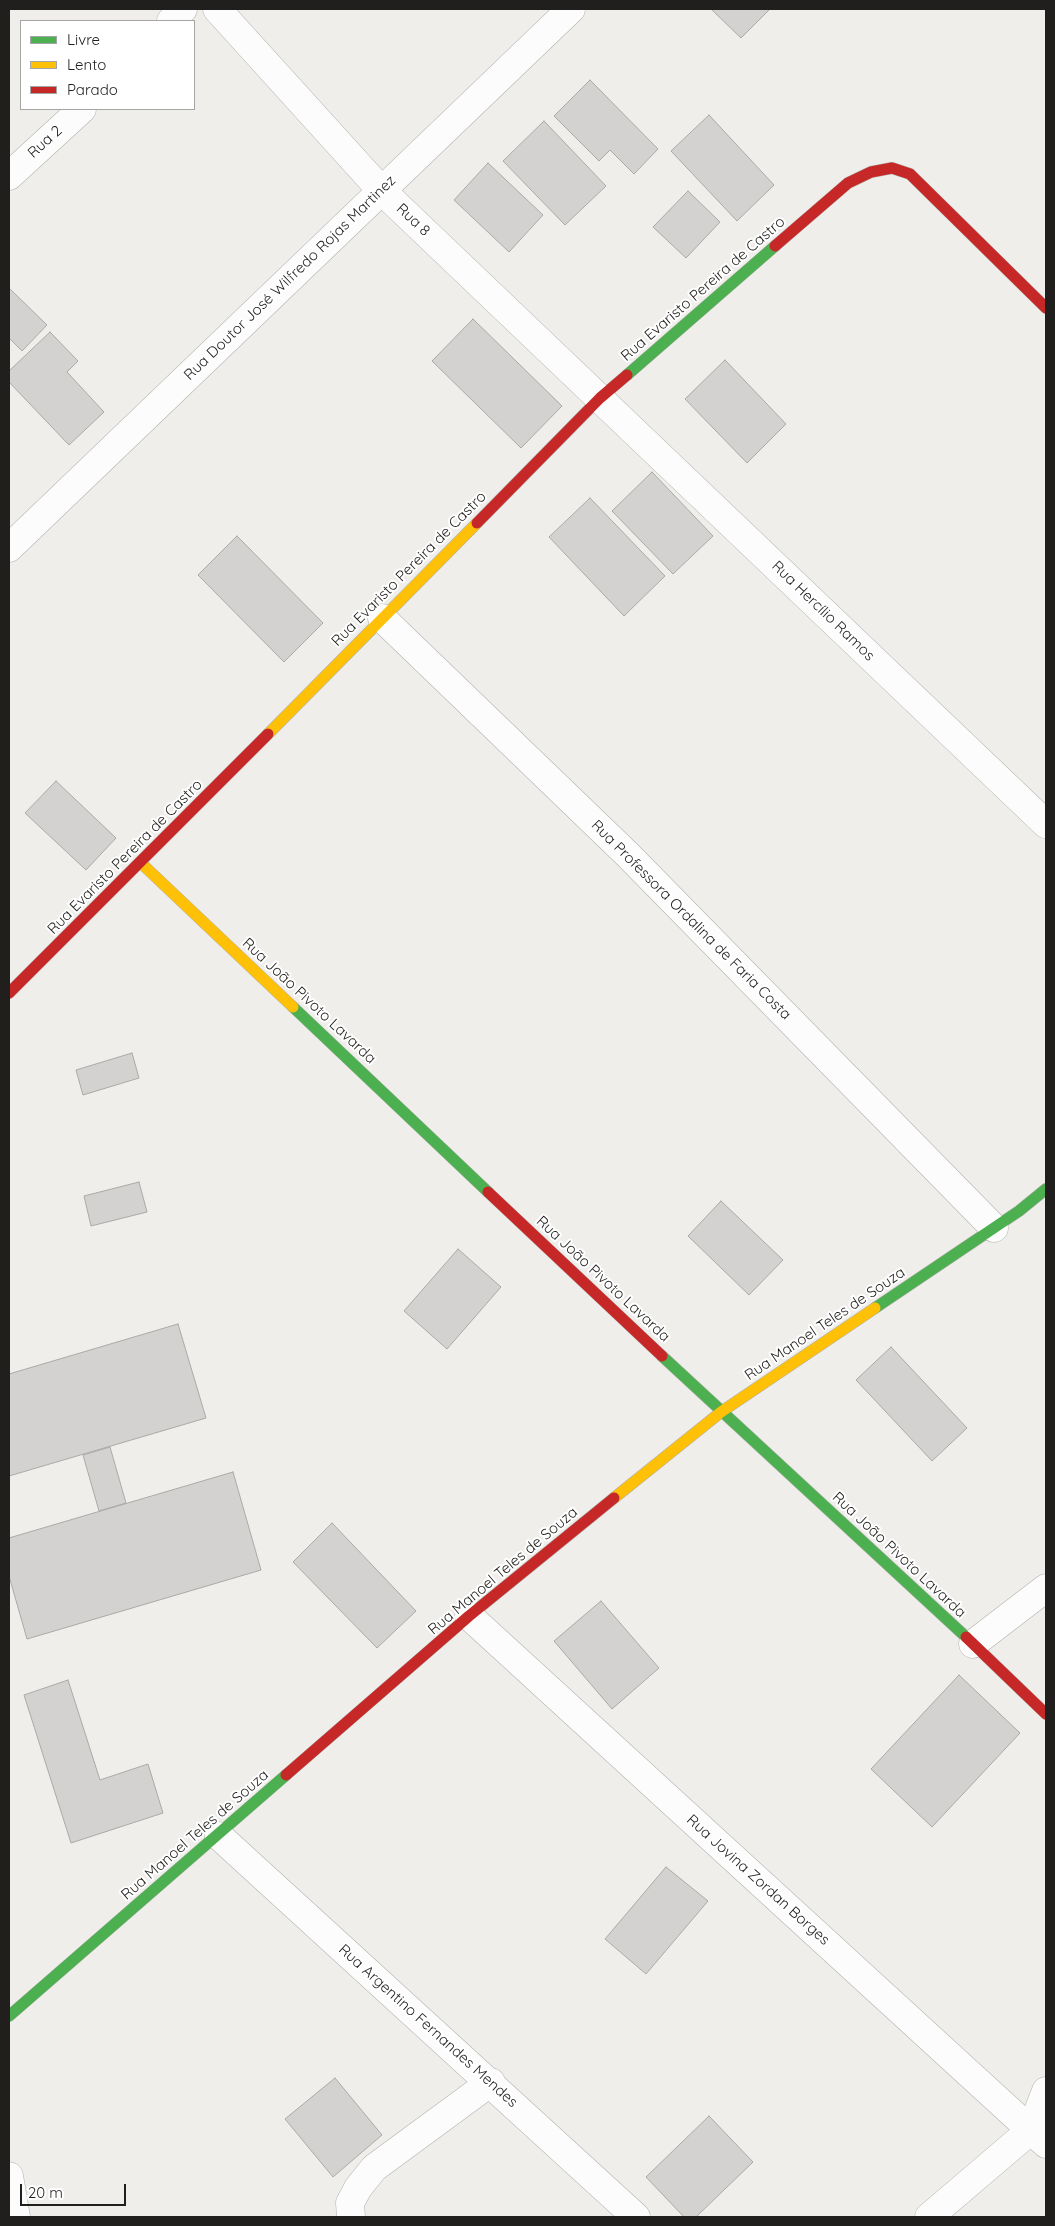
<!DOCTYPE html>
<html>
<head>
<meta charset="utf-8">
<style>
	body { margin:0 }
	#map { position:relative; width:1055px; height:2226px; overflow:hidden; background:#efeeeb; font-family:Quicksand,sans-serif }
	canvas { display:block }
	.frame { position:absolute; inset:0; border:10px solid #201f1d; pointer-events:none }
	.legend { position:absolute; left:20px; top:20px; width:175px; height:90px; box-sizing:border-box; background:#fff; border:1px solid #a6a5a5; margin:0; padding:6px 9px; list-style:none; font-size:15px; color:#201f1d }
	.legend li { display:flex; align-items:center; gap:10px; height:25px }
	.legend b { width:25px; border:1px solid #a6a5a5 }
	.scale { position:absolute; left:20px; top:2184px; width:106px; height:22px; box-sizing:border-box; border:2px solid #201f1d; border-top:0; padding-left:6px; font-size:15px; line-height:18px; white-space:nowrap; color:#201f1d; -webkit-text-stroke:4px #fff; paint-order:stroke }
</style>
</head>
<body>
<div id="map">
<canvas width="1055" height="2226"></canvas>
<div class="frame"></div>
<ul class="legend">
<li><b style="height:6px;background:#4caf50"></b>Livre</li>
<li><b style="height:6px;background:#ffc107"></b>Lento</li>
<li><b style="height:6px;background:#c62828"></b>Parado</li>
</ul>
<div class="scale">20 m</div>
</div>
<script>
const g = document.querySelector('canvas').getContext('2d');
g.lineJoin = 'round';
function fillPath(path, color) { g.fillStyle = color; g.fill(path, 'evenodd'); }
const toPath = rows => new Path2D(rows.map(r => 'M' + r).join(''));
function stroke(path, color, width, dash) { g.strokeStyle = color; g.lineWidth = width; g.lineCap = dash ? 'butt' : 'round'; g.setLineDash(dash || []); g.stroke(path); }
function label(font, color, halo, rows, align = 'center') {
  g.font = font + ' Quicksand,sans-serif'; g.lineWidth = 4; g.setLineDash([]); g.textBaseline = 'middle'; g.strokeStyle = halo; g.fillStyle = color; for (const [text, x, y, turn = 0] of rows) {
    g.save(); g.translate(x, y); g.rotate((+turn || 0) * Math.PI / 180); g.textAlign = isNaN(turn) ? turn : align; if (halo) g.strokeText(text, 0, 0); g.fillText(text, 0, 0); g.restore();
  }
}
const building = toPath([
	[711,9,770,9,741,38,711,9],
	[590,80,658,149,634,174,610,150,599,161,554,116,590,80],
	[709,115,774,185,737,221,671,151,709,115],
	[544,121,606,186,565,225,503,161,544,121],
	[488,163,543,215,509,252,454,200,488,163],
	[688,191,720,222,686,258,653,227,688,191],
	[9,288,47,325,22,351,9,338,9,288],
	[473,319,562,406,521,448,432,361,473,319],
	[50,332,78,361,67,372,104,412,69,445,9,382,9,371,50,332],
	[725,360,786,424,747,463,685,399,725,360],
	[652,472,713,536,673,574,612,511,652,472],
	[590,498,665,576,624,616,549,537,590,498],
	[237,536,323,623,284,662,198,575,237,536],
	[56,781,116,838,86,870,25,813,56,781],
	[132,1053,139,1078,83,1095,76,1070,132,1053],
	[139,1182,147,1212,91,1226,84,1196,139,1182],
	[721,1201,783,1260,749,1295,688,1236,721,1201],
	[458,1249,501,1287,447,1349,404,1311,458,1249],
	[178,1324,206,1418,9,1476,9,1374,178,1324],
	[891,1347,967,1428,932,1461,856,1380,891,1347],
	[110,1447,126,1503,99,1511,83,1455,110,1447],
	[233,1472,261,1570,27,1639,9,1576,9,1538,233,1472],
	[332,1523,416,1611,377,1648,293,1562,332,1523],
	[601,1601,659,1668,612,1709,554,1641,601,1601],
	[959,1675,1020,1733,932,1827,871,1769,959,1675],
	[68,1680,100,1780,148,1764,163,1813,71,1843,24,1695,68,1680],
	[666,1867,708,1901,646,1974,605,1939,666,1867],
	[335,2078,382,2135,333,2177,285,2119,335,2078],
	[709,2116,753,2162,696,2217,684,2217,646,2177,709,2116]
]);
fillPath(building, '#d4d2d0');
stroke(building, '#aaa9a7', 1);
const street = toPath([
	[217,9,381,190,1046,824],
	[171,21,183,9],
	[9,176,82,109],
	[9,548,571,9],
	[382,618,628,855,994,1228],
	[469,1616,1046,2144],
	[973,1644,1046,1588],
	[219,1836,636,2217],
	[9,2176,16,2217],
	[351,2217,350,2203,358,2188,374,2168,491,2082],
	[929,2217,1031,2130,1046,2091]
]);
const fast = toPath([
	[627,375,775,246],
	[293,1007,488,1192],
	[875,1308,1019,1211,1046,1189],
	[662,1356,966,1637],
	[9,2016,286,1775]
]);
const slow = toPath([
	[268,734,477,523],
	[141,863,293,1007],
	[614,1498,721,1412,875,1308]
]);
const jam = toPath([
	[775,246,848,183,871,172,892,168,910,174,1046,308],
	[477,523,600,398,627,375],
	[9,993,268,734],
	[488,1192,662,1356],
	[966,1637,1046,1714],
	[286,1775,469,1616,614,1498]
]);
stroke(street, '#b1b1ae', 29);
stroke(fast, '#b1b1ae', 12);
stroke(slow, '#b1b1ae', 12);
stroke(jam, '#b1b1ae', 12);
stroke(street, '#fdfcfc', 28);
stroke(fast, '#4caf50', 11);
stroke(slow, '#ffc107', 11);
stroke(jam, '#c62828', 11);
label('15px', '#201f1d', '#fff', [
	["Rua 2",45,142,-42],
	["Rua 8",413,220,43],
	["Rua Doutor José Wilfredo Rojas Martinez",290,278,-44],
	["Rua Evaristo Pereira de Castro",703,289,-41],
	["Rua Evaristo Pereira de Castro",409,569,-45],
	["Rua Hercílio Ramos",823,611,44],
	["Rua Evaristo Pereira de Castro",125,857,-45],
	["Rua Professora Ordalina de Faria Costa",691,920,45],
	["Rua João Pivoto Lavarda",309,1001,43],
	["Rua João Pivoto Lavarda",603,1279,43],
	["Rua Manoel Teles de Souza",825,1324,-34],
	["Rua João Pivoto Lavarda",899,1555,43],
	["Rua Manoel Teles de Souza",503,1571,-40],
	["Rua Manoel Teles de Souza",195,1835,-41],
	["Rua Jovina Zordan Borges",758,1880,42],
	["Rua Argentino Fernandes Mendes",428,2026,42]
]);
</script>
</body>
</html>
